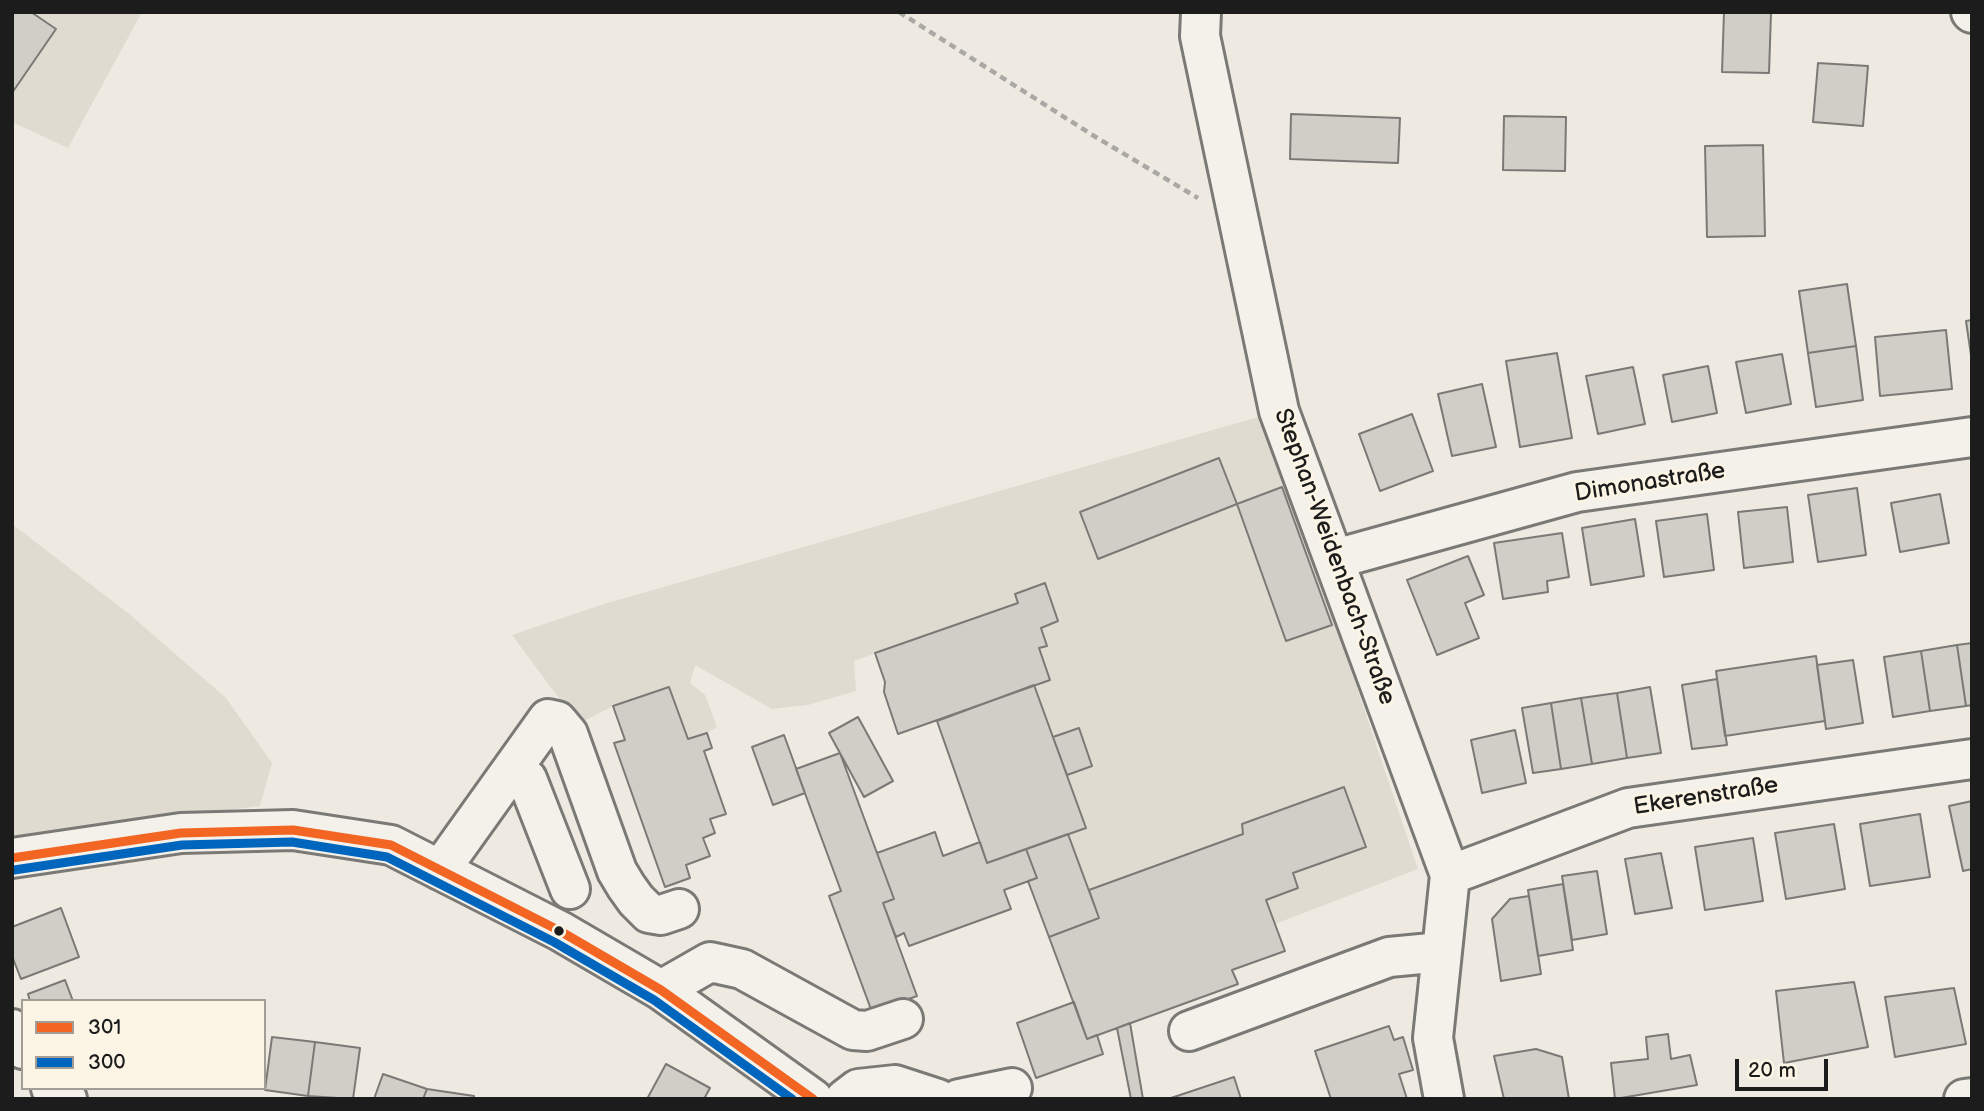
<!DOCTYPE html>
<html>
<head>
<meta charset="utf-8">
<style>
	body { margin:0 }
	#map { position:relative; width:1984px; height:1111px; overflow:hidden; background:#eeeae2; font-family:"Balsamiq Sans",sans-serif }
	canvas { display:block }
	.frame { position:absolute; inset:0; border:14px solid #1c1c1c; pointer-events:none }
	.legend { position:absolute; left:21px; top:999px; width:245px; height:91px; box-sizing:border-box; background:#fcf5e5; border:2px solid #a29e95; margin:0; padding:9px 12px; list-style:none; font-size:21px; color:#1c1c1c }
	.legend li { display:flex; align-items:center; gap:14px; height:35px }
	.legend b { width:35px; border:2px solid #a29e95 }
	.scale { position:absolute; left:1735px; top:1059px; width:93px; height:32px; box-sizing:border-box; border:4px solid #1c1c1c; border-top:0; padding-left:9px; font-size:21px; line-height:24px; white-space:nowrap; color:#1c1c1c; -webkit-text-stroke:5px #fcf5e5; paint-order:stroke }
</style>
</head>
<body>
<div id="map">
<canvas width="1984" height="1111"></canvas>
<div class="frame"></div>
<ul class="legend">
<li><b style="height:9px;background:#f26522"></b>301</li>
<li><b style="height:9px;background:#0065bd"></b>300</li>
</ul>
<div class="scale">20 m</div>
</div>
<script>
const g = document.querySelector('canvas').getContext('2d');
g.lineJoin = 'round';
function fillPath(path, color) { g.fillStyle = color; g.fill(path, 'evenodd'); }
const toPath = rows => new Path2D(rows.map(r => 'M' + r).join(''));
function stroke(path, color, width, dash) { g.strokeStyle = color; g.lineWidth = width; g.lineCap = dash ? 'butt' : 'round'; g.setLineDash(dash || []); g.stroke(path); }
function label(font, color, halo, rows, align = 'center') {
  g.font = font + ' "Balsamiq Sans",sans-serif'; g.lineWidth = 5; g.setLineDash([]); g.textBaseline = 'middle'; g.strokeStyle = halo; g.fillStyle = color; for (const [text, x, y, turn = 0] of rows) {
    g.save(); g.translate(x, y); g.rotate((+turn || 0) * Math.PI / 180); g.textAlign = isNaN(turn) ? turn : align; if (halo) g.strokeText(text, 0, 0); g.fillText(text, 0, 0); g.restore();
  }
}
fillPath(toPath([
	[12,12,142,12,68,148,12,122],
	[1265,415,1418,869,1275,924,1266,900,1298,888,1293,873,1366,847,1344,787,1243,824,1243,834,1089,890,1068,834,1085,827,1034,685,1050,680,1039,648,1047,645,1041,628,1058,621,1045,583,1015,594,1018,603,854,661,856,691,808,705,772,709,695,665,690,683,705,695,717,727,707,733,688,739,669,687,613,706,578,724,512,635,604,604],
	[12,524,128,613,226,698,272,763,260,806,12,837]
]), '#dfdbd0');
const building = toPath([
	[12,12,31,12,56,29,12,93,12,12],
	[1724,12,1771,13,1769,73,1722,72,1724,12],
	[1818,63,1868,66,1863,126,1813,122,1818,63],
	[1291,114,1400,118,1398,163,1290,159,1291,114],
	[1504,116,1566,117,1565,171,1503,170,1504,116],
	[1763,145,1765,236,1707,237,1705,146,1763,145],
	[1847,284,1856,346,1808,353,1799,291,1847,284],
	[1972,320,1972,362,1966,321,1972,320],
	[1946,330,1952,389,1880,396,1875,337,1946,330],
	[1856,346,1863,400,1816,407,1808,353,1856,346],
	[1557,353,1572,438,1520,447,1506,361,1557,353],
	[1782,354,1791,404,1746,413,1736,362,1782,354],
	[1708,366,1717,413,1672,422,1663,375,1708,366],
	[1633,367,1645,424,1598,434,1586,376,1633,367],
	[1482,384,1496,447,1452,456,1438,394,1482,384],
	[1412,414,1433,471,1380,491,1359,434,1412,414],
	[1219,458,1237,504,1098,559,1080,512,1219,458],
	[1282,487,1332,625,1286,641,1237,504,1282,487],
	[1857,488,1866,555,1818,562,1808,495,1857,488],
	[1940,494,1949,543,1900,552,1891,503,1940,494],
	[1787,507,1793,562,1744,568,1738,512,1787,507],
	[1707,514,1714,570,1664,577,1656,521,1707,514],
	[1635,519,1644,576,1591,585,1582,528,1635,519],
	[1562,533,1569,577,1547,581,1548,592,1503,599,1494,543,1562,533],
	[1468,556,1484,595,1465,603,1479,638,1437,655,1407,580,1468,556],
	[1045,583,1058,621,1041,628,1047,646,1039,648,1050,680,898,734,884,692,885,682,875,653,1018,603,1015,594,1045,583],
	[1972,643,1972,705,1966,706,1957,645,1972,643],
	[1957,645,1966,706,1930,711,1921,651,1957,645],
	[1921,651,1930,711,1893,717,1884,657,1921,651],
	[1816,656,1825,721,1725,736,1716,671,1816,656],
	[1853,660,1863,723,1826,729,1817,665,1853,660],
	[1717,679,1727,745,1692,749,1682,685,1717,679],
	[1034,685,1086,828,987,863,937,721,1034,685],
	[669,687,688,739,707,733,712,748,704,751,726,814,710,819,715,833,703,838,710,856,686,865,690,878,665,887,614,743,625,740,613,706,669,687],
	[1650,687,1661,753,1627,758,1617,693,1650,687],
	[1617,693,1627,758,1592,764,1581,698,1617,693],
	[1581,698,1592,764,1561,769,1551,703,1581,698],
	[1551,703,1561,769,1533,773,1522,708,1551,703],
	[858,717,893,781,864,797,829,733,858,717],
	[1079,728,1092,766,1067,775,1053,737,1079,728],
	[1515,730,1526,783,1482,793,1471,740,1515,730],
	[784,735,805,793,773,805,752,747,784,735],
	[840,753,894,899,883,903,917,996,872,1012,829,896,841,891,796,769,840,753],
	[1344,787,1366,847,1293,873,1298,888,1266,900,1285,951,1232,970,1238,984,1087,1039,1049,937,1099,918,1089,890,1243,834,1242,824,1344,787],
	[1972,801,1972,869,1963,871,1949,806,1972,801],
	[1920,814,1930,877,1870,886,1860,824,1920,814],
	[1834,824,1845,889,1786,899,1775,833,1834,824],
	[935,832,943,856,980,842,987,863,1026,849,1037,878,1004,890,1011,909,909,946,904,933,896,937,883,903,894,899,877,853,935,832],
	[1068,834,1099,918,1049,937,1028,881,1037,878,1026,849,1068,834],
	[1753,838,1763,901,1705,910,1695,847,1753,838],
	[1661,853,1672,908,1635,914,1625,859,1661,853],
	[1597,871,1607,934,1572,940,1562,876,1597,871],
	[1563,884,1573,950,1538,956,1528,890,1563,884],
	[1529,896,1541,974,1501,981,1492,919,1510,899,1529,896],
	[61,908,79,957,21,979,12,956,12,927,61,908],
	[65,980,73,1001,30,1001,28,994,65,980],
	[1854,982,1868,1047,1784,1063,1776,991,1854,982],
	[1954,988,1966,1044,1895,1057,1885,997,1954,988],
	[1074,1002,1087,1039,1097,1035,1103,1054,1036,1078,1017,1023,1074,1002],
	[1130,1023,1143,1099,1131,1099,1117,1028,1130,1023],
	[1389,1026,1394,1040,1403,1037,1413,1070,1399,1074,1407,1099,1331,1099,1315,1051,1389,1026],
	[1668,1034,1671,1059,1690,1055,1697,1085,1615,1099,1611,1063,1648,1059,1646,1037,1668,1034],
	[272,1037,315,1042,308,1096,265,1090,272,1037],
	[315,1042,360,1048,353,1099,308,1096,315,1042],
	[1536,1049,1562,1057,1569,1099,1504,1099,1494,1056,1536,1049],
	[666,1064,710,1088,704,1099,647,1099,666,1064],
	[383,1074,427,1089,423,1099,374,1099,383,1074],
	[1234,1077,1241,1099,1168,1099,1234,1077],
	[427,1089,474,1096,474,1099,423,1099,427,1089]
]);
fillPath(building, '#d1cec8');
stroke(building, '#7a7975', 2);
const minor = toPath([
	[1201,12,1200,36,1279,411,1450,875,1433,1038,1444,1099],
	[1971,12,1972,13],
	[1335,559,1577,492,1972,437],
	[513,769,527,779,570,889],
	[12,858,181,833,293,830,391,845,560,931,661,990,813,1099],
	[440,870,548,719,557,721,568,734,617,871,626,886,636,900,649,913,661,915,679,909],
	[1450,875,1628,808,1972,759],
	[661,990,710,962,742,969,853,1030,867,1031,903,1019],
	[12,1029,23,1049],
	[1189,1031,1389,957,1442,952],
	[51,1088,67,1099],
	[845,1099,858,1089,895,1085,938,1099],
	[959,1099,1012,1088],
	[1964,1099,1972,1098]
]);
stroke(minor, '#7a7975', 44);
stroke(toPath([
	[899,12,1094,136,1198,198]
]), '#aaa8a4', 4.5, [7, 5]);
stroke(minor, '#f4f1ea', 38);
stroke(toPath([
	[12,858,181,833,293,830,391,845,560,931,661,990,813,1099]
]), '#f26522', 9);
stroke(toPath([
	[14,870,182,845,292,842,387,857,554,942,654,1000,792,1099]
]), '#0065bd', 9);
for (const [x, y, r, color] of [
	[559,931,6,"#1c1c1c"]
]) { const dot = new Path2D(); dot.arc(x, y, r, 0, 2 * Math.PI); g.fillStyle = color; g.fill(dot); stroke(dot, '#fcf5e5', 2.5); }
label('24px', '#1c1c1c', '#fcf5e5', [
	["Dimonastraße",1650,483,-9],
	["Stephan-Weidenbach-Straße",1334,557,70],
	["Ekerenstraße",1706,797,-9]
]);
</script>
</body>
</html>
